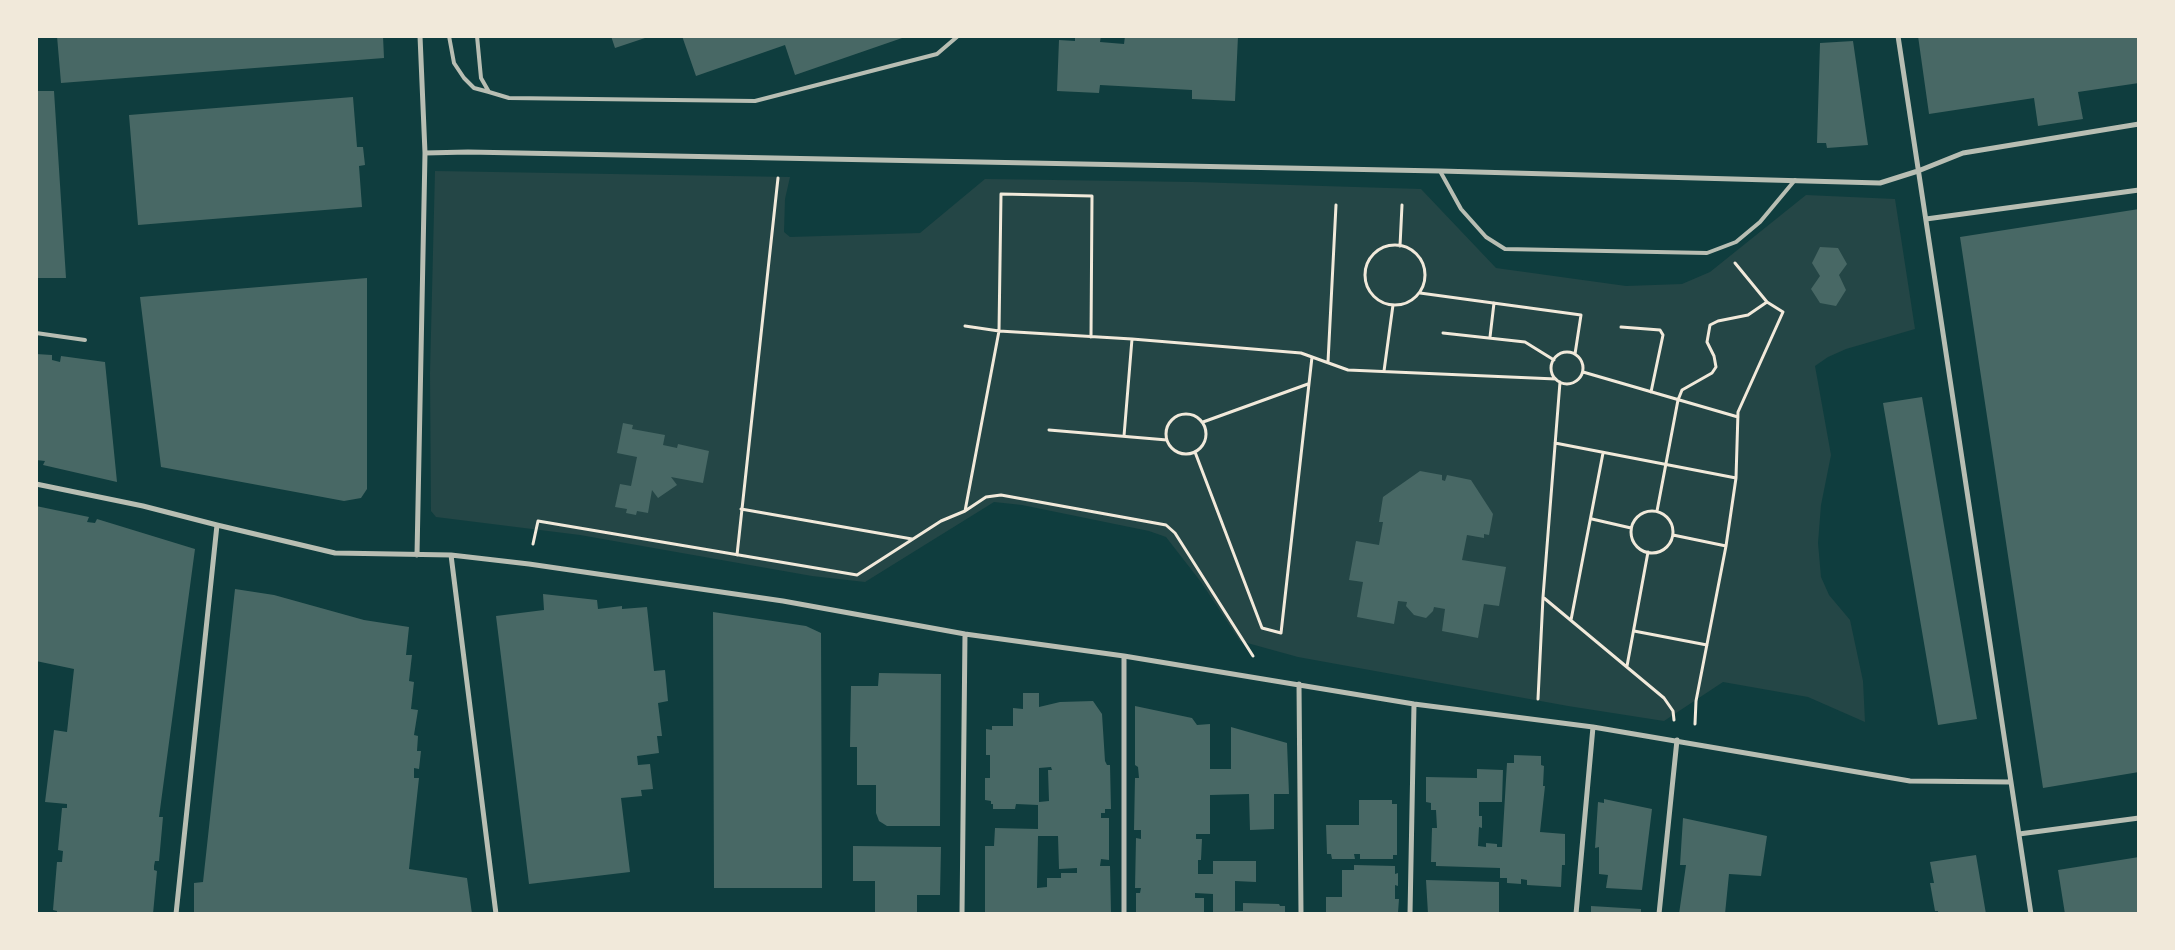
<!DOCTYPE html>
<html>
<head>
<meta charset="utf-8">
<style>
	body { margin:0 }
	#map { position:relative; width:2175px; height:950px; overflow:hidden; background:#0f3d3e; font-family:Ubuntu,sans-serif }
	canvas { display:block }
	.frame { position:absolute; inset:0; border:38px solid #f1e9da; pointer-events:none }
</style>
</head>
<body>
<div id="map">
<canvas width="2175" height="950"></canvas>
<div class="frame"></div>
</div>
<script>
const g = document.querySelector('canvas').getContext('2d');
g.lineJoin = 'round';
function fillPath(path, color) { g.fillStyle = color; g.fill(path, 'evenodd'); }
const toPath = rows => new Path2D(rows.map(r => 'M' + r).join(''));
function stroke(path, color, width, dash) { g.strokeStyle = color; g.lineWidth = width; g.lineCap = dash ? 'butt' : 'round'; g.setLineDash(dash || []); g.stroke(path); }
fillPath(toPath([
	[435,171,790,177,785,199,784,232,790,237,920,233,985,179,1193,182,1421,189,1496,268,1626,286,1682,284,1710,272,1806,195,1895,199,1915,329,1846,349,1828,357,1815,366,1831,455,1821,505,1818,543,1821,577,1829,595,1850,620,1863,681,1865,722,1808,697,1723,682,1664,721,1568,706,1298,657,1240,641,1201,582,1166,537,1149,531,1022,505,994,502,865,582,812,576,580,535,436,517,431,511,430,373]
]), '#244646');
fillPath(toPath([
	[57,36,383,36,384,58,61,83],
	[611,36,648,36,648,37,615,48],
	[682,36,905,36,905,37,795,75,785,45,696,76],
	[1075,36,1101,36,1100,42,1124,44,1125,36,1238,36,1235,101,1192,99,1192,90,1100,85,1099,93,1057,91,1059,40,1075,41],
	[1918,36,2139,36,2139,83,2078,92,2083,119,2038,126,2034,98,1929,114],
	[1853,41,1868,145,1827,148,1826,143,1817,143,1820,43],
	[36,91,54,91,66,278,36,278],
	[353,97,357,147,363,147,365,165,359,166,362,207,138,225,129,115],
	[2139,209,2139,772,2043,788,1960,237],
	[1820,247,1838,248,1847,264,1839,275,1846,290,1836,306,1820,303,1811,289,1820,276,1812,263],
	[367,278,367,489,361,498,344,501,161,467,140,297],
	[36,354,52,355,52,360,60,362,61,356,105,362,117,482,43,465,45,461,36,460],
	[1922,397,1977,719,1938,725,1883,403],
	[623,423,633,425,632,429,665,435,663,445,677,448,678,444,709,451,703,483,671,477,677,485,658,498,652,490,648,513,637,511,636,515,626,513,627,509,615,507,620,484,631,486,637,457,617,453],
	[1420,471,1442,475,1442,480,1445,481,1447,475,1471,480,1493,514,1489,535,1484,534,1484,538,1467,535,1462,560,1506,567,1499,606,1484,604,1478,638,1442,631,1445,609,1434,607,1433,611,1426,618,1414,615,1406,606,1407,602,1398,601,1394,624,1357,617,1363,582,1349,580,1356,541,1379,545,1383,522,1379,522,1383,497],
	[36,506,89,517,87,522,95,523,97,519,195,549,159,817,163,817,159,861,155,861,154,866,154,870,157,871,153,914,57,914,57,911,53,910,57,862,62,862,63,851,58,850,62,808,67,808,67,804,45,802,54,730,67,732,74,669,36,661],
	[235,589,274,595,364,620,409,627,406,655,412,655,409,681,414,682,411,709,418,710,414,735,418,736,417,751,421,751,419,769,414,768,414,778,419,778,409,869,467,878,472,914,194,914,194,883,203,882],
	[543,594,597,600,598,609,622,606,622,609,647,607,654,671,665,670,668,701,658,703,662,736,657,736,659,753,637,756,638,765,650,764,653,789,641,790,642,796,621,798,630,872,529,884,496,616,544,610],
	[713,612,806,626,821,633,822,888,714,888],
	[879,673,941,674,940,826,887,826,879,821,876,813,876,785,857,785,857,747,850,747,851,686,878,686],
	[1023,693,1039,693,1039,707,1060,702,1093,701,1102,714,1105,761,1107,765,1110,765,1111,809,1105,809,1105,813,1101,813,1101,818,1109,818,1109,860,1101,859,1100,866,1110,866,1111,912,1105,912,1105,914,985,914,985,846,994,846,995,828,1038,829,1038,805,1016,804,1015,809,993,809,993,804,991,804,991,801,985,800,985,778,990,778,990,755,986,755,986,729,992,730,992,726,1013,726,1013,708,1023,709],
	[1051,767,1052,770,1048,770,1049,801,1039,802,1039,768],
	[1038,836,1058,836,1059,869,1077,868,1077,873,1061,873,1061,878,1047,878,1047,887,1037,888],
	[1135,706,1192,718,1197,725,1210,724,1210,769,1231,769,1231,727,1287,743,1289,794,1274,794,1274,829,1250,830,1249,794,1210,795,1210,834,1196,834,1196,839,1202,839,1201,860,1198,860,1198,874,1213,874,1213,861,1256,861,1256,882,1235,881,1235,911,1243,911,1243,903,1279,904,1280,906,1285,906,1285,914,1213,914,1213,894,1195,893,1195,898,1204,898,1204,914,1136,914,1136,893,1140,893,1141,888,1135,888,1136,838,1141,839,1141,830,1134,830,1135,778,1139,778,1138,767,1135,765],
	[1514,755,1541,756,1541,765,1544,766,1543,786,1545,786,1540,832,1565,834,1565,865,1562,865,1561,887,1527,885,1527,880,1521,879,1521,884,1507,883,1507,878,1500,878,1500,868,1436,866,1436,862,1431,862,1432,828,1437,828,1436,810,1431,810,1431,803,1426,802,1426,777,1477,778,1477,769,1503,770,1502,802,1479,802,1479,816,1482,816,1482,828,1479,827,1478,846,1486,847,1486,843,1497,844,1497,847,1502,847,1507,763,1514,763],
	[1604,799,1652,809,1642,890,1606,888,1608,875,1599,874,1599,847,1595,848,1598,802,1604,803],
	[1359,800,1392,800,1392,804,1397,804,1397,855,1393,855,1393,859,1360,859,1360,854,1354,854,1355,859,1332,859,1331,854,1327,854,1326,825,1359,825],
	[1683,818,1767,836,1761,876,1729,874,1725,914,1679,914,1686,865,1680,865],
	[853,846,941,847,940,895,917,895,917,914,875,913,875,881,853,881],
	[1976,855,1986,914,1938,914,1938,911,1935,911,1930,883,1934,883,1930,862],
	[2139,857,2139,914,2065,914,2058,870],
	[1354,865,1395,866,1395,874,1398,873,1398,886,1395,885,1395,899,1399,899,1398,913,1326,914,1326,897,1342,897,1342,870,1354,870],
	[1426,880,1499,882,1499,914,1428,914],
	[1591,906,1641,909,1641,914,1591,914]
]), '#486865');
stroke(toPath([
	'1365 275a30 30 0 1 1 60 0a30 30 0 1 1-60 0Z',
	[1400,246,1402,205],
	[1735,263,1767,302,1783,312,1738,412,1736,478],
	[1420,293,1581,315,1575,354],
	[965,326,999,331,1132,339,1301,353,1348,370,1556,379],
	[1621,327,1660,330,1663,335,1651,392],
	[1443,333,1525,342,1554,360],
	[1490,337,1494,303],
	'1551 368a16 16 0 1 1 32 0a16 16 0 1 1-32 0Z',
	[1328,362,1336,205],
	[1384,371,1393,305],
	[1583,372,1738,417],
	'1166 434a20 20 0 1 1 40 0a20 20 0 1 1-40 0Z',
	[1203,422,1308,384],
	[1049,430,1167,440],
	[1124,436,1132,339],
	[1555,443,1736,478,1726,546,1696,701,1695,724],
	[1195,452,1262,628,1281,633,1312,357],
	[741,509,912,539],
	'1631 532a21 21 0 1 1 42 0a21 21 0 1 1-42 0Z',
	[965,511,999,331,1001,194,1092,196,1091,337],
	[1657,511,1678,400,1682,390,1712,373,1716,367,1714,356,1707,342,1710,325,1718,321,1748,315,1767,302],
	[1592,519,1631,528],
	[1673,535,1726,546],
	[533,544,538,521,857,575,941,521,965,511,986,497,1001,495,1166,525,1175,533,1253,656],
	[737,555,778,178],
	[1544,598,1664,698,1673,711,1674,720],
	[1571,620,1603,453],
	[1634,631,1707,645],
	[1627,666,1648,552],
	[1538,699,1543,597,1560,382]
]), '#f1e9da', 3);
stroke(toPath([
	[449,36,454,63,464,78,474,88,489,92],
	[477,36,481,78,489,92,509,98,755,101,937,54,958,36],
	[1440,171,1461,209,1486,237,1505,249,1707,253,1736,242,1760,222,1795,180],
	[36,333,85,340]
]), '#b8beb3', 4);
stroke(toPath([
	[1898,36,2031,914],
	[425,153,468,152,1440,171,1880,183,1918,171,1963,153,2139,124],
	[1926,219,2139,190],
	[36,484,143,506,217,525,335,553,451,555,529,564,783,601,965,634,1124,656,1414,704,1593,727,1910,781,2010,782],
	[417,555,425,153,420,36],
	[451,555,496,914],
	[1124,656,1124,914],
	[1299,684,1301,914],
	[2019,834,2139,818],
	[176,914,217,525],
	[962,914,965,634],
	[1410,914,1414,704],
	[1576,914,1593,727],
	[1659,914,1677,740]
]), '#b8beb3', 5);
</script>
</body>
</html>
